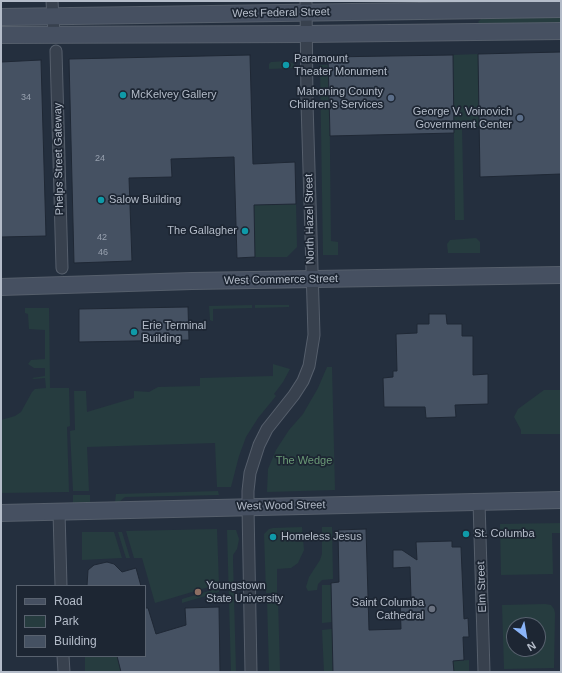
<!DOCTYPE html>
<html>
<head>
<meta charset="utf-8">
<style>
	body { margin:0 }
	#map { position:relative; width:562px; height:673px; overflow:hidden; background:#242f3e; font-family:Arial,sans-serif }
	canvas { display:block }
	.frame { position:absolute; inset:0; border:2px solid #b4bcc9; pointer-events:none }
	.legend { position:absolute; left:16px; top:585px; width:130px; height:72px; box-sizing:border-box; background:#1d2633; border:1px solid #59626f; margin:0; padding:5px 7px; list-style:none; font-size:12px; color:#b4bcc9 }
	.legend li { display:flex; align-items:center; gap:8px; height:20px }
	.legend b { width:20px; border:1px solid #59626f }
	.north { position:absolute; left:506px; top:617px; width:40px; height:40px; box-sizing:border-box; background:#1d2633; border:1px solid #59626f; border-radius:50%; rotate:149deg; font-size:11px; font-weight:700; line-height:16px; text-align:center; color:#b4bcc9 }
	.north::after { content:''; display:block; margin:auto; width:14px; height:18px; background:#8ab4f8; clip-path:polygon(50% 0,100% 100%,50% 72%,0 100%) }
</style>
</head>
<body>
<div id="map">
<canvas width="562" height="673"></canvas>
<div class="frame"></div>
<ul class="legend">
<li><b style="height:5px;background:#465061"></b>Road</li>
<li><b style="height:11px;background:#263c3f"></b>Park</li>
<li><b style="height:11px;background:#455162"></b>Building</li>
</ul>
<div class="north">N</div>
</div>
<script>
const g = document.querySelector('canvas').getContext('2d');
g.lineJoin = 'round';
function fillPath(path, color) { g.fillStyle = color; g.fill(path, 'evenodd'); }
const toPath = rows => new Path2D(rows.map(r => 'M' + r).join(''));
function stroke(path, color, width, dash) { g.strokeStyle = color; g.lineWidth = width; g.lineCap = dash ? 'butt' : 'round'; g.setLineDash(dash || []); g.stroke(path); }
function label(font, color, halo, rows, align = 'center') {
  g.font = font + ' Arial,sans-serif'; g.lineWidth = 3.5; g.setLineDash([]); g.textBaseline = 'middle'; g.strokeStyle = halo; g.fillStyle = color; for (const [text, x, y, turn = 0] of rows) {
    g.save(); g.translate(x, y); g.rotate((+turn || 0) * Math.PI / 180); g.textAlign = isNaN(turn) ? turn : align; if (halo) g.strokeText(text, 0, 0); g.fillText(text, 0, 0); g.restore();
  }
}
fillPath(toPath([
	[561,14,561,23,480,24,478,22,482,18,499,15],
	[478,54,479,127,462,128,464,220,455,220,453,55],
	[288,61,294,64,294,68,269,69,269,64,271,62],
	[320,65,329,65,331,241,338,242,338,255,323,255],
	[296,204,297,247,287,257,255,257,254,205],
	[476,238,480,242,480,253,448,253,447,244,450,240],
	[252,305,252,308,213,309,213,321,212,321,210,320,209,306],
	[255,305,289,305,289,307,255,308],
	[25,308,49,308,50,388,69,388,70,426,67,427,69,492,1,493,1,420,15,416,21,412,32,392,35,389,46,388,45,378,34,379,32,378,45,376,45,368,34,368,28,364,31,360,45,359,45,330,29,329,28,314,25,313],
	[273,364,290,369,283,382,274,394,276,396,258,418,246,437,239,456,231,487,217,487,215,443,87,447,89,491,73,491,70,431,75,430,74,391,86,391,87,412,134,398,134,391,149,392,158,387,200,386,200,378,273,376],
	[327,367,332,367,335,490,267,492,268,469,276,450,289,430,303,414,318,388],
	[544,390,561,390,561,434,521,434,521,430,514,417,518,409],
	[218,491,219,495,125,497,119,502,115,502,116,494],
	[73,495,90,495,90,502,73,503],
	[561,523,561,533,552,533,553,574,501,575,500,524],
	[302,527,304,550,298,563,291,568,277,569,277,593,266,593,264,534,269,529,273,528],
	[322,527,332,527,333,579,322,580,318,584,317,590,308,591,306,587,309,577,320,560,322,554],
	[217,529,219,584,155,603,142,558,134,558,126,531],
	[227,530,236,530,239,539,237,549,233,555,233,559,236,672,231,672],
	[82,532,114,532,122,558,82,560],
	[118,532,122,532,130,558,126,558],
	[322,585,331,585,332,622,322,623],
	[219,588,219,592,182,603,182,599],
	[278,598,280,672,269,672,267,599],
	[545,604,551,605,554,609,555,613,554,668,504,669,502,605],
	[514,625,538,625,538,649,514,649],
	[332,629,333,672,324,672,322,630],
	[85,656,117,656,121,672,85,672],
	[469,660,469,672,454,672,453,661]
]), '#263c3f');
const building = toPath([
	[561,52,561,174,480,177,478,54,561,52],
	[250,55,253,164,295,162,296,204,254,205,255,257,237,258,234,157,171,159,172,177,129,178,132,261,74,263,69,59,250,55],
	[453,55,454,133,330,136,328,57,453,55],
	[41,60,46,236,1,237,1,62,41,60],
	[188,307,189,340,79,342,79,309,188,307],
	[429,314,446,314,447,324,462,324,462,336,473,336,473,375,488,374,488,404,455,405,456,417,426,418,425,407,384,407,383,378,393,377,393,371,397,371,396,334,417,333,417,324,429,324,429,314],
	[366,529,369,630,401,629,400,599,411,598,410,567,393,568,393,550,402,550,417,560,416,542,452,541,452,547,461,547,464,619,468,618,469,637,463,637,464,660,453,661,454,672,333,672,331,583,339,582,338,530,366,529],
	[107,562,114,564,122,572,136,568,141,586,87,586,88,570,94,565,107,562],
	[219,607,220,672,121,672,117,656,145,656,145,608,148,608,156,634,186,625,185,608,219,607]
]);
fillPath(building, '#455162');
stroke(building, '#1f2835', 1);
const street = toPath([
	[52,1,54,34],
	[56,51,62,268],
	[479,502,484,672],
	[59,512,61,586],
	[63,656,64,672],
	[251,672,248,507,248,491,250,473,259,445,267,429,294,395,303,381,309,366,314,335,307,103,306,1]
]);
const secondary = toPath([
	[1,17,561,9],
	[1,35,306,34,561,31],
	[1,287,192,281,561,275],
	[1,513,561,500]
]);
stroke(street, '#565f6c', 13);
stroke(secondary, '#565f6c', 18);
stroke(street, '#38414e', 11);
stroke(secondary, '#465061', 16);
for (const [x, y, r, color] of [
	[286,65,4,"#0f9aa8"],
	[123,95,4,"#0f9aa8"],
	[391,98,4,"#5c6f8a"],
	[520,118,4,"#5c6f8a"],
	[101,200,4,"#0f9aa8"],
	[245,231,4,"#0f9aa8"],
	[134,332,4,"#0f9aa8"],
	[466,534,4,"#0f9aa8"],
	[273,537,4,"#0f9aa8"],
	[198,592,4,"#8d6e63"],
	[432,609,4,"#6b7280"]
]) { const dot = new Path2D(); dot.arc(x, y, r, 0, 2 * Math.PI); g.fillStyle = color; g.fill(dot); stroke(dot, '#1d2633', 1.5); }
label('9px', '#98a1af', null, [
	["34",26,98],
	["24",100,159],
	["42",102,238],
	["46",103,253]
]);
label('11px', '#b4bcc9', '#1d2633', [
	["West Federal Street",281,13,-1],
	["Phelps Street Gateway",59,159,-91],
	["North Hazel Street",310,219,-91],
	["West Commerce Street",281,280,-1],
	["West Wood Street",281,506,-1],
	["Elm Street",482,587,-92]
]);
label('11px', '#b4bcc9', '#1d2633', [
	["Paramount",294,59],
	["Theater Monument",294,72],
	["Mahoning County",383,92,"right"],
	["Children's Services",383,105,"right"],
	["McKelvey Gallery",131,95],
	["George V. Voinovich",512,112,"right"],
	["Government Center",512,125,"right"],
	["Salow Building",109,200],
	["The Gallagher",237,231,"right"],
	["Erie Terminal",142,326],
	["Building",142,339],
	["St. Columba",474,534],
	["Homeless Jesus",281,537],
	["Youngstown",206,586],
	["State University",206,599],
	["Saint Columba",424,603,"right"],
	["Cathedral",424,616,"right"]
], 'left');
label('11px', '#6b9a76', '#1d2633', [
	["The Wedge",304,461]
]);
</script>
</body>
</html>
